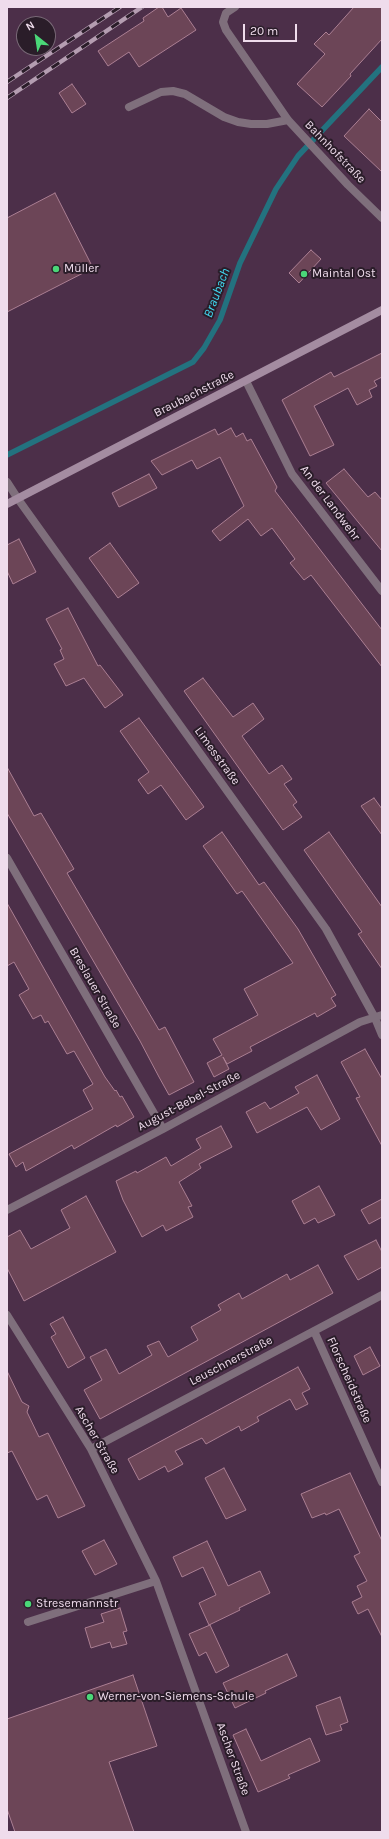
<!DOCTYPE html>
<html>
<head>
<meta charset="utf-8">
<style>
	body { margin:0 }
	#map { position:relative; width:389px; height:1839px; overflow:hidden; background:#4c2f49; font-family:Karla,sans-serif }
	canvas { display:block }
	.frame { position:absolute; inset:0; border:8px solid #efdcec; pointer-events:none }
	.north { position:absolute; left:16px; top:16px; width:40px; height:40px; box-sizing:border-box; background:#2a1d29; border:1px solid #796977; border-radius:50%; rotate:330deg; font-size:11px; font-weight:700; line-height:16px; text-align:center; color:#efdcec }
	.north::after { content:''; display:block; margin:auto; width:14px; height:18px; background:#4ad778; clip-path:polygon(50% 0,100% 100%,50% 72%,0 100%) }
	.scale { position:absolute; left:243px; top:24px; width:54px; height:18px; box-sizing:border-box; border:2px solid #efdcec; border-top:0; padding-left:5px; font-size:12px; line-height:14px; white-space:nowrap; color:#efdcec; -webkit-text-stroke:3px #2a1d29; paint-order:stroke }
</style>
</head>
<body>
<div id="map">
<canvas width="389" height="1839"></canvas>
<div class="frame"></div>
<div class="north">N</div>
<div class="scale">20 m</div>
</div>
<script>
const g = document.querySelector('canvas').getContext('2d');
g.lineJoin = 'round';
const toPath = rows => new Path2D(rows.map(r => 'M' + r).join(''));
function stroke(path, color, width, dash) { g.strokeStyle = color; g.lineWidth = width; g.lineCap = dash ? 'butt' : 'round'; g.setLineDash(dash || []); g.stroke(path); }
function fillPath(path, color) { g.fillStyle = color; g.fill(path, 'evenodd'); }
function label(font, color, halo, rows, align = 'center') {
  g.font = font + ' Karla,sans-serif'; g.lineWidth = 4; g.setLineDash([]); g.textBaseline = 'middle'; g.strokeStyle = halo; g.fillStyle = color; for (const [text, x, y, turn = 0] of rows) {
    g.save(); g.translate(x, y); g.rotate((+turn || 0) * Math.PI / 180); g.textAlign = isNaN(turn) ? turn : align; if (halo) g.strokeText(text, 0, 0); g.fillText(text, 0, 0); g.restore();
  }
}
stroke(toPath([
	[7,455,193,362,204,348,220,320,240,263,276,189,298,156,382,67]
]), '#23727f', 5.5);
const building = toPath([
	[159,7,162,7,168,17,181,8,196,30,139,67,129,52,108,66,98,51,144,21,143,18,159,7],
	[354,7,382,7,382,39,350,74,351,76,322,107,297,84,325,54,314,44,326,32,329,35,354,7],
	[72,84,86,104,72,113,59,93,72,84],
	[369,109,382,122,382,172,344,136,369,109],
	[55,193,93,268,7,312,7,218,55,193],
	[311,250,321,259,299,283,289,273,311,250],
	[382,353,382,377,374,381,377,386,369,390,372,397,357,405,348,388,314,406,334,445,310,456,282,400,331,372,334,377,382,353],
	[231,428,236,437,243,433,247,441,251,439,277,487,275,491,382,630,382,667,311,575,304,580,290,563,295,559,272,528,261,536,248,519,220,541,212,531,244,506,220,457,197,469,192,460,162,475,151,461,215,429,218,435,231,428],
	[344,469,368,497,375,492,382,500,382,551,326,483,344,469],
	[149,474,157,488,119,507,112,493,149,474],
	[19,539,36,572,13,584,7,571,7,545,19,539],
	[110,543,139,583,118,598,89,558,110,543],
	[68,608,98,666,100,665,123,695,105,708,84,678,66,686,54,664,64,659,60,650,62,649,46,619,68,608],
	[203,678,233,717,253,703,264,719,242,736,269,774,282,765,292,779,284,784,297,802,293,805,302,817,283,830,184,691,203,678],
	[139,718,204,807,186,820,161,785,148,794,138,780,149,772,120,731,139,718],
	[7,767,34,816,41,813,74,869,67,873,159,1030,165,1027,194,1082,169,1095,159,1077,140,1041,7,813,7,767],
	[374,798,382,809,382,835,361,806,374,798],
	[222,832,259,885,264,882,298,929,336,995,331,998,336,1006,317,1017,315,1013,250,1047,252,1051,227,1064,223,1057,229,1069,214,1077,207,1063,222,1055,213,1039,258,1015,244,989,293,963,242,891,237,894,203,846,222,832],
	[329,832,382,907,382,969,358,934,362,932,304,850,329,832],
	[7,903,105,1077,115,1091,116,1090,120,1097,122,1096,134,1117,117,1127,116,1125,74,1149,72,1145,26,1171,23,1162,16,1167,9,1154,93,1109,83,1090,93,1084,74,1051,67,1054,48,1021,45,1023,41,1015,33,1019,19,995,29,989,14,962,7,966,7,903],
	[365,1049,382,1079,382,1146,356,1098,360,1097,341,1062,365,1049],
	[317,1075,340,1119,321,1130,307,1107,257,1133,246,1112,265,1102,270,1109,299,1093,295,1087,317,1075],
	[221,1126,232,1147,199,1164,201,1168,179,1182,192,1206,188,1207,193,1217,166,1231,163,1225,142,1237,123,1200,116,1181,136,1171,137,1173,166,1157,171,1166,201,1148,196,1139,221,1126],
	[319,1186,335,1215,318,1223,315,1218,304,1224,292,1201,319,1186],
	[86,1196,116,1252,24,1301,7,1268,7,1237,20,1230,31,1249,70,1228,61,1210,86,1196],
	[382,1199,382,1217,369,1224,361,1210,382,1199],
	[376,1240,382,1252,382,1267,358,1280,344,1256,376,1240],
	[318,1265,333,1293,100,1419,84,1390,102,1380,90,1357,106,1349,119,1374,152,1355,147,1346,159,1341,168,1357,198,1340,191,1327,221,1310,218,1305,239,1293,242,1299,287,1274,290,1280,318,1265],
	[63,1317,85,1358,68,1368,51,1337,56,1334,50,1324,63,1317],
	[370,1347,380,1366,363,1375,354,1356,370,1347],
	[298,1367,310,1389,302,1393,308,1404,296,1410,290,1399,257,1417,259,1421,241,1431,239,1426,206,1444,202,1438,175,1451,183,1464,168,1472,165,1466,139,1480,128,1459,298,1367],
	[7,1371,22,1402,29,1406,27,1412,39,1437,48,1433,85,1506,58,1518,47,1495,37,1500,12,1451,7,1453,7,1371],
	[224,1468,246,1510,226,1519,205,1478,224,1468],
	[350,1473,382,1541,382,1637,368,1609,358,1614,352,1602,362,1597,357,1586,367,1581,354,1556,360,1553,339,1509,326,1515,325,1513,312,1518,301,1494,350,1473],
	[104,1540,117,1564,95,1575,82,1551,104,1540],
	[207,1541,228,1586,260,1571,270,1593,239,1608,240,1610,209,1625,199,1603,216,1595,203,1567,182,1577,173,1557,207,1541],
	[120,1608,127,1631,123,1632,127,1644,112,1648,110,1642,91,1648,85,1628,104,1622,101,1614,120,1608],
	[210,1625,229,1666,216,1673,206,1652,199,1656,189,1634,210,1625],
	[287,1654,297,1676,265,1691,266,1693,235,1708,223,1683,287,1654],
	[133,1675,157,1746,109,1762,134,1832,15,1832,7,1809,7,1719,133,1675],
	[340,1697,348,1722,340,1725,342,1730,326,1735,316,1706,340,1697],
	[246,1729,261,1761,310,1738,320,1761,288,1775,290,1778,258,1792,233,1735,246,1729]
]);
fillPath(building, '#6c4557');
stroke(building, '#ab7f93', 1);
stroke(toPath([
	[235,7,226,13,223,22,226,30,288,120,348,185,382,218],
	[129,107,161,92,173,91,185,94,224,117,238,122,251,124,267,124,288,120],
	[246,381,292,474,382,591],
	[7,482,18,499,326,929,375,1018,382,1035],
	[7,858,163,1129],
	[7,1210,163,1129,360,1022,382,1015],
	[7,1315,91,1449,156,1581,246,1832],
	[314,1331,382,1482],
	[91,1449,382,1295],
	[28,1622,156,1581]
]), '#7f6f7c', 8);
stroke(toPath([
	[7,504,382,310]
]), '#a48ca1', 8);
const rail = toPath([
	[7,82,120,7],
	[7,98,142,7]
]);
stroke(rail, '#b49db1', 4.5);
stroke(rail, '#2a1d29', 3, [9]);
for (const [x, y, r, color] of [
	[56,269,4,"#4ad778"],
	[304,274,4,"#4ad778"],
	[28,1604,4,"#4ad778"],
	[90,1697,4,"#4ad778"]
]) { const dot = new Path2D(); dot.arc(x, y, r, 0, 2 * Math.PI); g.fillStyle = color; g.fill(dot); stroke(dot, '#2a1d29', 1.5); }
label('12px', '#efdcec', '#2a1d29', [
	["Bahnhofstraße",335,152,46],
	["Braubachstraße",194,394,-27],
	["An der Landwehr",330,503,53],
	["Limesstraße",217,756,54],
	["Breslauer Straße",95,988,60],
	["August-Bebel-Straße",189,1101,-28],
	["Leuschnerstraße",231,1361,-28],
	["Florscheidstraße",349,1380,66],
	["Ascher Straße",97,1440,60],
	["Ascher Straße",233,1759,70]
]);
label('12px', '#efdcec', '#2a1d29', [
	["Müller",64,269],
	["Maintal Ost",312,274],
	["Stresemannstr",36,1604],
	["Werner-von-Siemens-Schule",98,1697]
], 'left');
label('italic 13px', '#41d8f0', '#2a1d29', [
	["Braubach",217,293,-69]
]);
</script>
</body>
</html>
